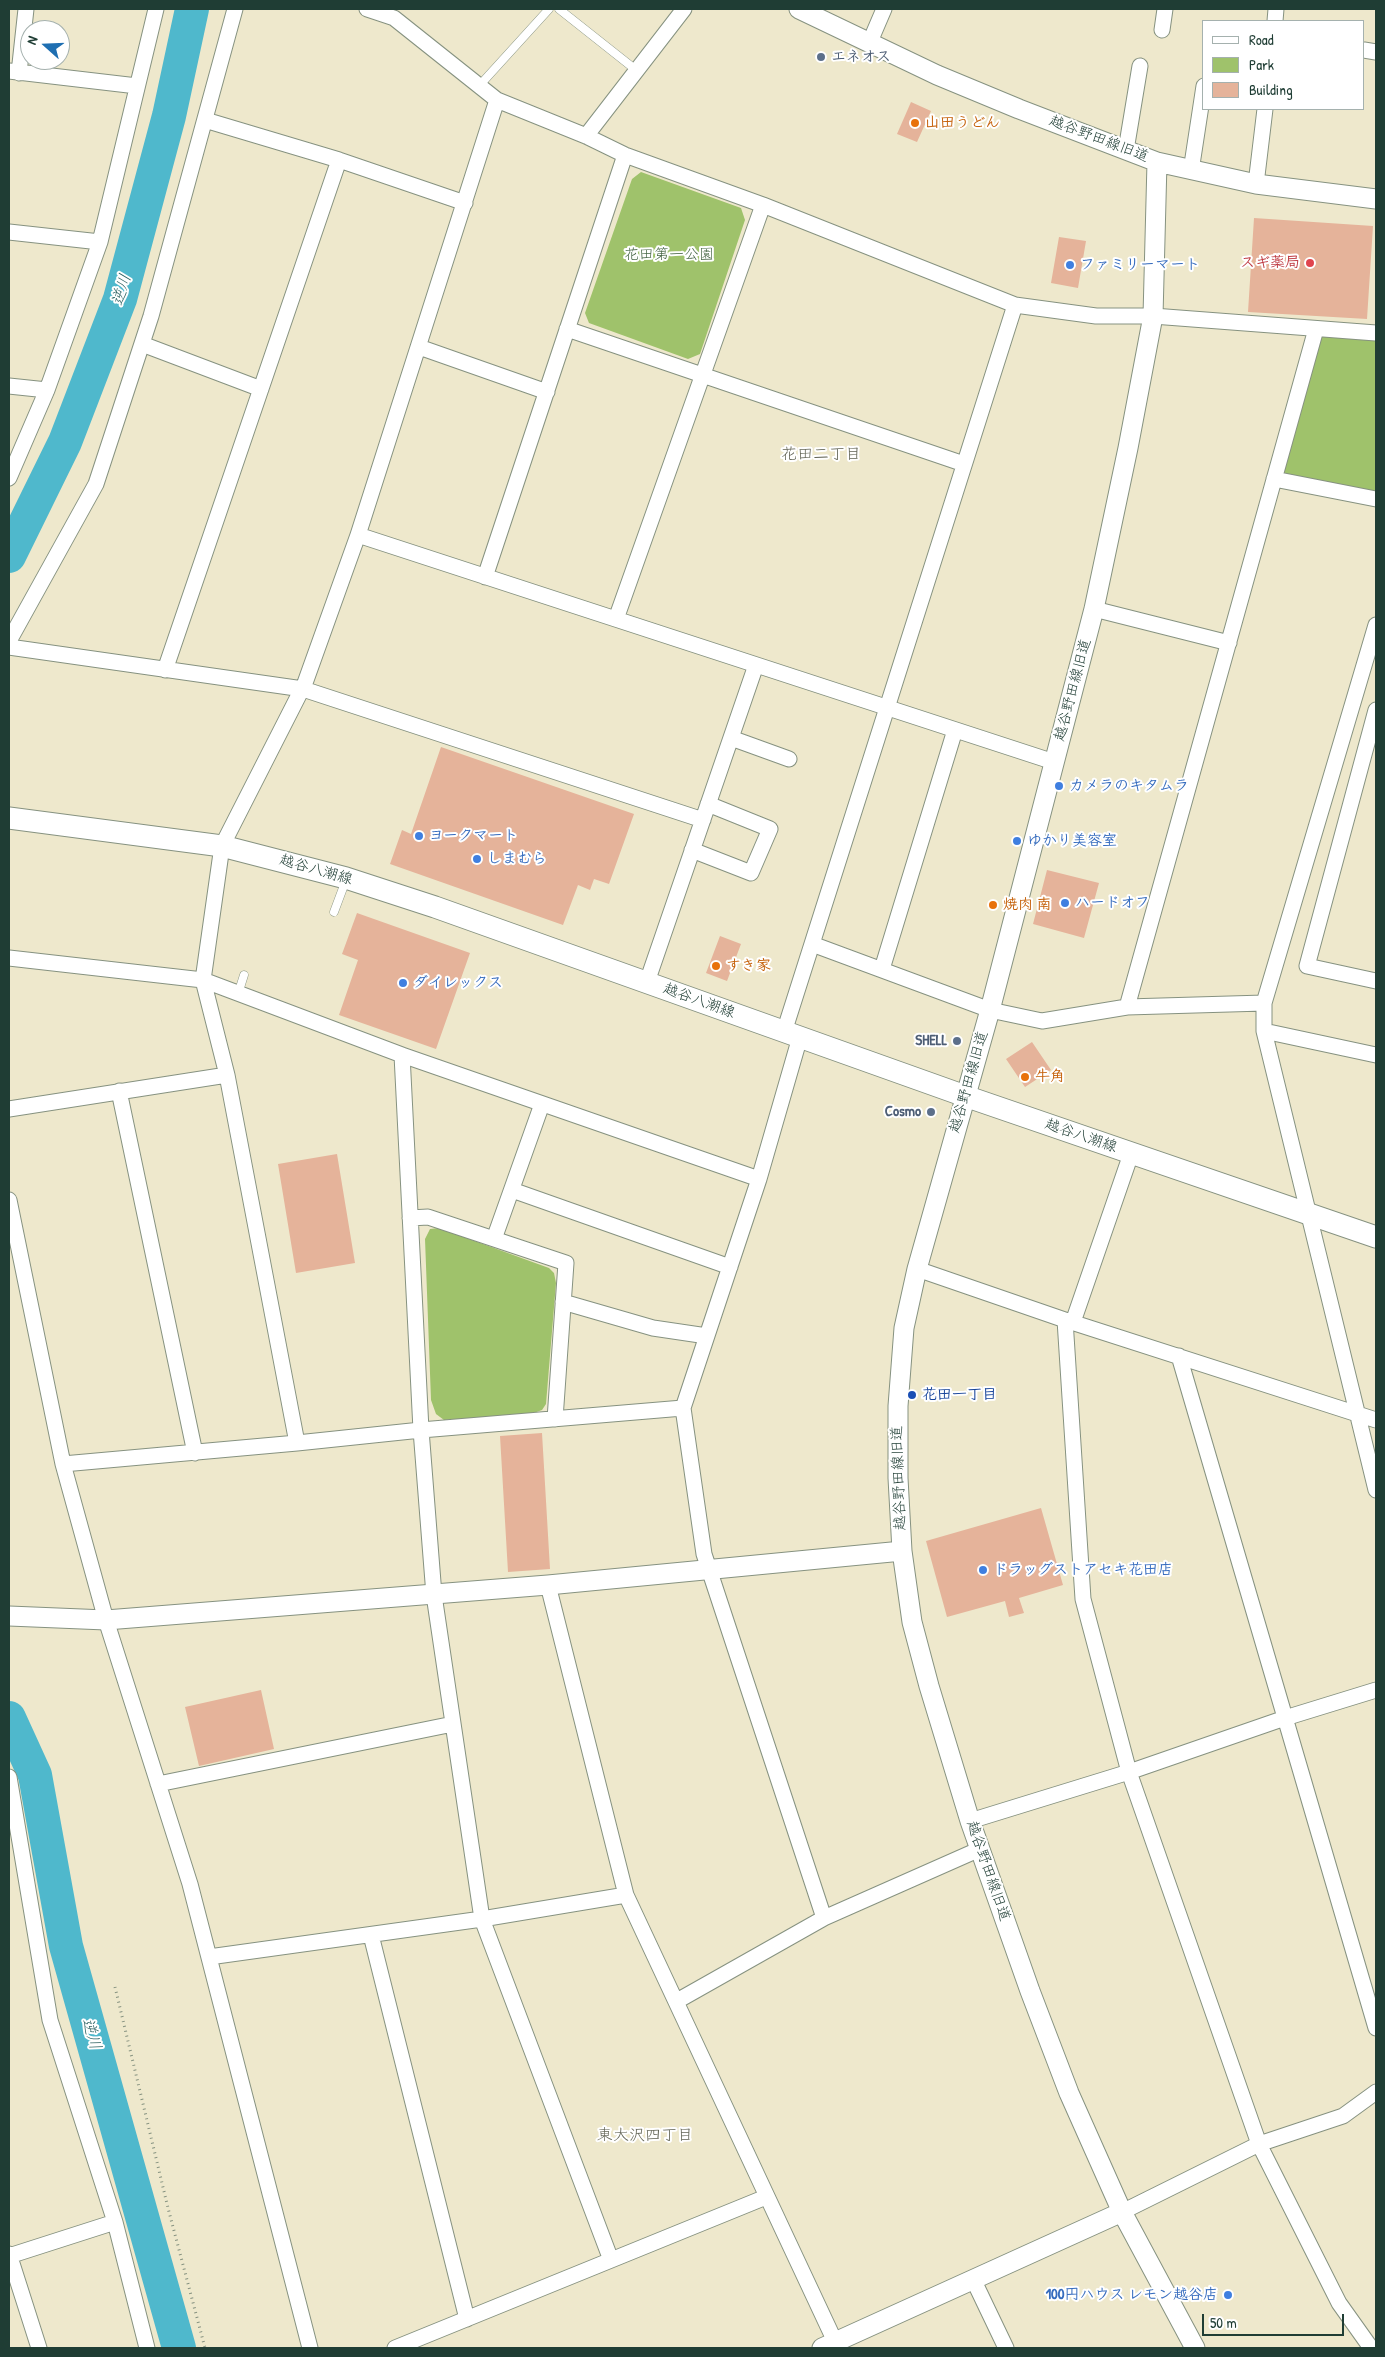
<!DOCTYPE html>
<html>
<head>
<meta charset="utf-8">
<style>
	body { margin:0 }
	#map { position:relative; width:1385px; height:2357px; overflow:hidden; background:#eee8cc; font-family:"Patrick Hand",sans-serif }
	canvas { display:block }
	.frame { position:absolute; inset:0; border:10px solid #1f3d34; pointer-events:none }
	.legend { position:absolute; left:1202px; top:20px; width:162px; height:90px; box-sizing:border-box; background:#fff; border:1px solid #a5b1ae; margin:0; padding:6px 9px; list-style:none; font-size:15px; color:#1f3d34 }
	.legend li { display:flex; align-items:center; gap:10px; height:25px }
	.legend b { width:25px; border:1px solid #a5b1ae }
	.north { position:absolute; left:20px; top:20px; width:50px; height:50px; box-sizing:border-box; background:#fff; border:1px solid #a5b1ae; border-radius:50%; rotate:290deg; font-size:14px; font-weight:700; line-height:20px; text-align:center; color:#1f3d34 }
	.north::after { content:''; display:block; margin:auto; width:18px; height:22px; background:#1f6fb2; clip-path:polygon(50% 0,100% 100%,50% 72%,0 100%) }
	.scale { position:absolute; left:1202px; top:2314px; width:142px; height:22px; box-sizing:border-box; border:2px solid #1f3d34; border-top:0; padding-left:6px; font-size:15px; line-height:18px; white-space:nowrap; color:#1f3d34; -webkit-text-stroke:4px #fff; paint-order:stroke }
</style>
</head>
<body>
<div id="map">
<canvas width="1385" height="2357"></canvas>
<div class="frame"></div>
<ul class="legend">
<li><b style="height:6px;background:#fff"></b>Road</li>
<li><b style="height:14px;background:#9fc26b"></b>Park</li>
<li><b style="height:14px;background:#e5b39a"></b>Building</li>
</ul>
<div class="north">N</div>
<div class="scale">50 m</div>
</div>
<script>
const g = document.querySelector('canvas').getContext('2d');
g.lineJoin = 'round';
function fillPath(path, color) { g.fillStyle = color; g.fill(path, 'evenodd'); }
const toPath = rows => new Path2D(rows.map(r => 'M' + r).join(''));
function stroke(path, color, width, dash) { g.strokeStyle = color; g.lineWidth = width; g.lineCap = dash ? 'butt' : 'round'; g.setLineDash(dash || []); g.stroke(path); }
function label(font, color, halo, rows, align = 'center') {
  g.font = font + ' "Patrick Hand","Klee One",sans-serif'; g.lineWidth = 4; g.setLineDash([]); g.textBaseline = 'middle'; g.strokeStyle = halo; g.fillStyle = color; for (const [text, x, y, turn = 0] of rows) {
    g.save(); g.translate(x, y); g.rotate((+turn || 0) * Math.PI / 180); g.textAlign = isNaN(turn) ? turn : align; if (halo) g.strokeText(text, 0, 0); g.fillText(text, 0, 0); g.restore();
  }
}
fillPath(toPath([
	[641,172,741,208,745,220,700,354,688,359,589,323,585,313,632,179],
	[1316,329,1376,333,1376,499,1274,479],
	[439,1228,549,1268,554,1273,556,1283,546,1404,542,1410,531,1414,444,1420,436,1414,431,1400,425,1239,430,1229]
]), '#9fc26b');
stroke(toPath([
	[9,556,65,442,120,299,169,116,192,9],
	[9,1718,35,1775,66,1946,179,2348]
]), '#4fb8cc', 34);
fillPath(toPath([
	[911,102,931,111,917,142,897,134],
	[1254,218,1373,226,1367,319,1248,312],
	[1059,237,1086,241,1078,288,1051,283],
	[441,747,634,814,609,884,594,879,590,890,578,885,563,925,390,864,402,830,411,834],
	[1047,870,1099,883,1084,938,1033,924],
	[357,913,470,953,436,1049,339,1015,358,960,342,954],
	[720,936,741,944,727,981,706,973],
	[1032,1042,1051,1070,1025,1087,1006,1059],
	[337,1154,355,1263,296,1273,278,1164],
	[542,1433,550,1569,508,1572,500,1436],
	[1041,1508,1063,1585,1019,1598,1024,1613,1009,1617,1005,1601,947,1617,926,1541],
	[261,1690,274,1749,199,1766,185,1707]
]), '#e5b39a');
const service = toPath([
	[559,9,636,70],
	[479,86,549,9],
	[334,912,346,880],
	[238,994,244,975]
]);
const minor = toPath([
	[367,9,394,18,497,100,586,136,625,155,763,205,1015,305,1096,316,1153,316,1376,333],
	[1275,21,1276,9],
	[1162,30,1165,9],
	[869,44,884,9],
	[1364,50,1376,52],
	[9,71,137,86],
	[19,73,26,9],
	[205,120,339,160],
	[586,136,684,9],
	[1126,150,1140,66],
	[1191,171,1204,86],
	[1256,184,1265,109],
	[9,232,100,242],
	[567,329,964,464],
	[142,344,261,389],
	[419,347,547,392],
	[9,386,47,390],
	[9,478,47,390,100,242,156,9],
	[1274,479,1376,499],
	[358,535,1054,762],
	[485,577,625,155],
	[1094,609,1229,643],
	[616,619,763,205],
	[1376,625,1264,1003,1264,1031,1376,1490],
	[9,641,96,484,151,316,235,9],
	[9,647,303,689,703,820],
	[165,670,339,160,465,203],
	[1376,710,1307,966,1376,981],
	[731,738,789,759],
	[692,850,751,873,770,829,708,804],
	[812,944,990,1010,1042,1021,1127,1007,1264,1003],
	[9,958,203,980,402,1055,759,1179],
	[882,969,955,730],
	[647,982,756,665],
	[1127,1007,1316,329],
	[1264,1031,1376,1055],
	[784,1032,1015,305],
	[800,1037,759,1179,683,1408,704,1554,824,1918],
	[402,1055,421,1430,434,1595,482,1919,611,2260],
	[119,1091,195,1453],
	[9,1109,227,1075],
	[512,1190,730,1267],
	[9,1200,63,1464,106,1620,190,1884,310,2348],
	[410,1218,428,1217,566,1263,555,1419],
	[494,1239,542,1104],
	[917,1269,1065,1320,1376,1420],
	[563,1302,653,1328,707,1336],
	[1065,1320,1083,1599,1129,1772,1259,2144,1339,2303,1371,2348],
	[1073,1322,1131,1154],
	[1179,1356,1376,2028],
	[297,1443,227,1075,203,980,222,846,305,683,358,535,497,100],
	[63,1464,297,1443,421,1430,683,1408],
	[548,1585,626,1895,838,2348],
	[9,1777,50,2020,115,2222,147,2348],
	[158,1784,453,1724],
	[970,1821,1129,1772,1285,1718,1376,1690],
	[371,1935,467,2319],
	[209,1957,482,1919,626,1895],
	[677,2001,824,1918,980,1849],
	[1122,2212,1259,2144,1343,2116,1376,2092],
	[9,2254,39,2348],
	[9,2256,115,2222],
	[973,2279,1006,2348],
	[395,2348,766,2197]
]);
const tertiary = toPath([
	[799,9,937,75,1019,109,1157,162,1256,184,1376,199],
	[1157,162,1153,316,1128,448,1094,609,990,1010,917,1269,904,1328,898,1406,898,1478,902,1551,912,1622,929,1686,970,1821,1030,1991,1069,2093,1122,2212,1195,2348],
	[9,1616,106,1620,548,1585,902,1551],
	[822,2348,1122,2212]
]);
const secondary = toPath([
	[9,818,222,846,346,878,435,907,965,1096,1376,1237]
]);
stroke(service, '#869280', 9);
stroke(minor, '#869280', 17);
stroke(tertiary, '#869280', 21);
stroke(secondary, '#869280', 23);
stroke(toPath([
	[115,1987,168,2208,205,2348]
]), '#869280', 3, [1, 4]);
stroke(service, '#fff', 8);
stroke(minor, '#fff', 15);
stroke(tertiary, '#fff', 19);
stroke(secondary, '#fff', 21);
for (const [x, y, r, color] of [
	[821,57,5,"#5c6f8a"],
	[915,123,5,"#e8710a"],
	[1310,263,5,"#e0444e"],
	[1070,265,5,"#3f7fe0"],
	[1059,786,5,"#3f7fe0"],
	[419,836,5,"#3f7fe0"],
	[1017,841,5,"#3f7fe0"],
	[477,859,5,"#3f7fe0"],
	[1065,903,5,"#3f7fe0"],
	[993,905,5,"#e8710a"],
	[716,966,5,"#e8710a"],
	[403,983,5,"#3f7fe0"],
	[957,1041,5,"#5c6f8a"],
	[1025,1077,5,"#e8710a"],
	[931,1112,5,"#5c6f8a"],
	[912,1395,5,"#1a4fb4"],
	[983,1570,5,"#3f7fe0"],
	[1228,2295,5,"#3f7fe0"]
]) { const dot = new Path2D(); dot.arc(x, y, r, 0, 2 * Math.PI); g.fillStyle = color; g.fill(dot); stroke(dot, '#fff', 2); }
label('bold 15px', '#4e5e75', '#fff', [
	["エネオス",831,57,"left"],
	["SHELL",947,1041],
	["Cosmo",921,1112]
], 'right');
label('bold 15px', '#c56008', '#fff', [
	["山田うどん",925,123],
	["焼肉 南",1003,905],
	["すき家",726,966],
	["牛角",1035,1077]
], 'left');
label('15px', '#1f3d34', '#fff', [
	["越谷野田線旧道",1099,139,21],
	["越谷野田線旧道",1073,690,-75],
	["越谷八潮線",316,870,16],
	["越谷八潮線",699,1001,20],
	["越谷野田線旧道",969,1082,-74],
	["越谷八潮線",1081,1136,19],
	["越谷野田線旧道",899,1478,-92],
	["越谷野田線旧道",988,1871,71]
]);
label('15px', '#456544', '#fff', [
	["花田第一公園",669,255]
]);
label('bold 15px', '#be3a42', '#fff', [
	["スギ薬局",1300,263]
], 'right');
label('bold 15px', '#366cbe', '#fff', [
	["ファミリーマート",1080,265],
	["カメラのキタムラ",1069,786],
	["ヨークマート",429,836],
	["ゆかり美容室",1027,841],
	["しまむら",487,859],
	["ハードオフ",1075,903],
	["ダイレックス",413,983],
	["ドラッグストアセキ花田店",993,1570],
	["100円ハウス レモン越谷店",1218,2295,"right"]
], 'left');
label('bold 15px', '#164399', '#fff', [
	["花田一丁目",922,1395]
], 'left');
label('italic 16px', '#2d6262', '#fff', [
	["逆川",122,290,-73],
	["逆川",91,2034,74]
]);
label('16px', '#646658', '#fff', [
	["花田二丁目",821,455],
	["東大沢四丁目",645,2136]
]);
</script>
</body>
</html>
